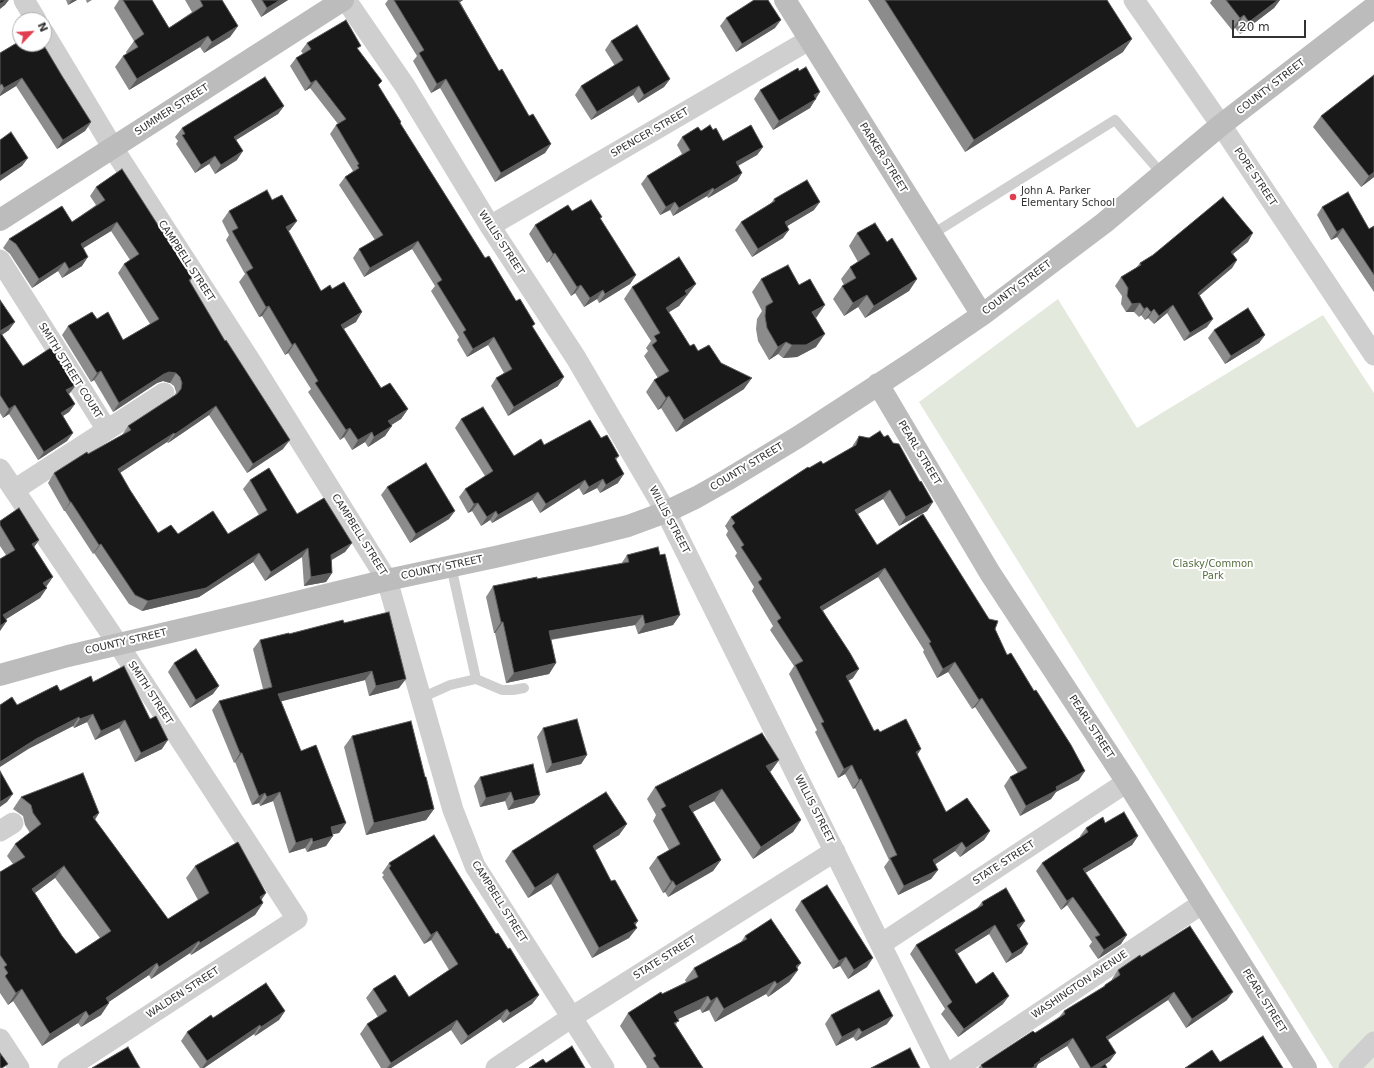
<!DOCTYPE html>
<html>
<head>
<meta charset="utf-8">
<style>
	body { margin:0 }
	#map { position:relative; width:1374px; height:1068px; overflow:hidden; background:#fff; font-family:"DejaVu Sans",sans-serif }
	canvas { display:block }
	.north { position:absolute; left:12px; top:12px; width:40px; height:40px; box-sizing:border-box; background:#fff; border:1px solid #adadad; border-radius:50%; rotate:65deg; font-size:11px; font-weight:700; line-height:16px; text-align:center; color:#323232 }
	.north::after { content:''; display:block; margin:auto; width:14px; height:18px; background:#e03e4f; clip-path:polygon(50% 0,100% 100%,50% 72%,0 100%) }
	.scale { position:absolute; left:1232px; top:20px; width:74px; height:18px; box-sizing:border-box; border:2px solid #323232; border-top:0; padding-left:5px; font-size:12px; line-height:14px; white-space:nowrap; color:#323232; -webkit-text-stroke:3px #fff; paint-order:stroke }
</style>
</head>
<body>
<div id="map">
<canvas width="1374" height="1068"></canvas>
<div class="north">N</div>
<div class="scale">20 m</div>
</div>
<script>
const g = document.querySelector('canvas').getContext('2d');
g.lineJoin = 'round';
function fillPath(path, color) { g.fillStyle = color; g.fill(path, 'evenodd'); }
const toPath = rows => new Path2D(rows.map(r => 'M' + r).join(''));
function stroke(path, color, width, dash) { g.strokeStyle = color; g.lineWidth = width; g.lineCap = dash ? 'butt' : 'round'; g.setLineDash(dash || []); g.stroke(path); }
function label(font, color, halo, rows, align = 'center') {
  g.font = font + ' "DejaVu Sans",sans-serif'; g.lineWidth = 4; g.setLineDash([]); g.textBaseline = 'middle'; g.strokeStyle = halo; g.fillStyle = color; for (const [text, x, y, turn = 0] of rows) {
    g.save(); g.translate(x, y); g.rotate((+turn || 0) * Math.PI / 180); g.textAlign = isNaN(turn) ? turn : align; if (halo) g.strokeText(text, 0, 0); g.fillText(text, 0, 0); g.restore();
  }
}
fillPath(toPath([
	[1058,299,1137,428,1323,315,1374,393,1374,1068,1333,1068,919,402]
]), '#e3e9dc');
stroke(toPath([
	[931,235,1115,120,1162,174],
	[476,679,502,690,513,690,524,688],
	[421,698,450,685,476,679,451,566]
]), '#cfcfcf', 10);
stroke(toPath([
	[24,0,36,20],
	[346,0,405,86,490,226,576,358,666,512,942,1068],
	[1134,0,1221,125,1374,355],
	[44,33,113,148,253,365,387,580,453,810,475,866,604,1068],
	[490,226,809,40],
	[0,260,59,353,107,430,14,490],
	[107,430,164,393],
	[0,469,118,644,297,919,68,1068],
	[0,831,13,823],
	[881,944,1127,782],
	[0,1039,19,1068],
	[496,1068,572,1017,835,851],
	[957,1068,1203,903],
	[1349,1068,1374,1042]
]), '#cfcfcf', 21);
stroke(toPath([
	[785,0,982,315],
	[0,220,343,0],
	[878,384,990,573,1127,782,1306,1068],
	[0,675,68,656,260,611,387,580,495,557,588,536,628,526,666,512,697,497,727,480,798,437,913,362,982,315,1104,223,1221,125,1374,7]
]), '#bcbcbc', 22);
fillPath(toPath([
	[66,0,77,0,68,5],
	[86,0,92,0,87,3],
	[119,0,152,0,169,28,192,12,185,0,222,0,238,26,230,37,204,53,200,47,129,90,115,67,123,56,127,54,126,52,134,41,114,8],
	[251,0,288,0,261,17],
	[388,0,463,0,460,2,499,71,529,116,551,144,545,153,495,182,440,88,431,93,413,61,417,56,385,4],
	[868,0,1107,0,1123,52,965,152],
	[1212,0,1280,0,1274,8,1240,34,1235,28,1232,30,1210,3],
	[726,18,775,28,736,52,720,26],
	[611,41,670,79,664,87,638,103,633,95,591,120,575,95,581,86,615,66,605,50],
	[307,43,358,50,379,86,400,123,485,258,516,301,533,327,558,386,508,416,491,386,496,378,504,373,488,345,467,357,457,340,459,337,431,291,435,286,412,249,364,277,353,258,359,249,375,240,339,185,345,177,353,171,330,134,336,125,338,124,310,88,305,91,290,66,296,58,303,54,301,51],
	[0,53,62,76,91,122,85,131,57,149,16,86,0,96],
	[1374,75,1374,177,1361,187,1313,127,1321,116],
	[760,90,816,98,810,108,773,130,754,99],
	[284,106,278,114,236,140,237,160,215,174,209,164,195,173,176,144,178,141,175,137,182,128],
	[713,130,723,141,763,147,757,155,738,166,742,173,737,181,708,198,707,196,673,216,670,210,660,215,641,184,647,176,682,154,677,145,682,137,701,131],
	[96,187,192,278,190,282,283,449,247,473,209,415,168,443,167,442,120,473,130,490,158,533,178,534,228,534,259,515,243,489,250,480,297,514,352,543,345,552,331,560,332,573,326,582,304,586,302,557,265,581,253,562,199,597,142,611,129,604,94,553,93,554,65,511,64,511,48,483,54,473,122,435,128,426,175,395,176,392,174,386,170,383,163,381,157,383,113,412,94,380,91,382,62,335,68,326,97,319,123,340,150,324,118,273,124,264,130,260,111,231,83,248,82,266,62,278,58,271,32,288,10,254,3,248,9,239,72,222,96,205,90,196],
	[774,199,814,210,787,226,783,238,752,257,735,230,741,222,771,203],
	[272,200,297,221,290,230,289,231,321,291,332,289,356,322,344,329,381,388,408,409,401,419,391,425,385,436,368,447,365,442,352,450,344,437,340,440,308,392,311,389,288,353,285,355,262,316,259,317,239,282,245,274,226,240,229,235,222,221,229,211],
	[1322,207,1369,229,1374,226,1374,292,1337,237,1331,240,1317,215],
	[572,211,602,217,600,219,636,275,630,284,599,303,597,299,584,307,575,293,571,296,549,261,547,263,529,234,535,225],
	[857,233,887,242,917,279,909,291,865,318,858,307,844,316,833,299,842,286,844,285,841,279,850,267,858,262,849,246],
	[1248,242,1233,254,1237,260,1232,268,1199,296,1207,327,1184,341,1167,313,1154,324,1148,318,1145,320,1141,315,1139,317,1134,312,1126,312,1121,304,1122,296,1115,286,1121,277,1136,268,1140,263],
	[761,279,816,318,816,347,797,357,783,358,778,354,769,360,758,341,756,329,757,319,762,311,752,292],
	[632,287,688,295,686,296,679,306,669,312,690,346,721,363,744,389,676,432,661,408,658,410,646,392,654,380,658,378,644,356,648,351,646,348,651,341,624,299],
	[0,300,9,330,2,335,23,366,70,393,68,394,75,404,69,412,63,416,73,433,67,441,38,460,9,414,3,418,0,413],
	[1214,330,1265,335,1259,343,1225,364,1208,338],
	[461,419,514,456,544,445,601,438,619,456,616,460,618,483,600,493,597,488,583,495,579,488,540,513,532,500,492,523,490,520,481,526,472,511,468,513,459,497,465,489,485,476,455,428],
	[859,436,869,438,884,437,893,443,933,502,927,511,899,526,883,499,858,514,877,545,995,629,1007,655,1079,780,1056,792,1051,799,1020,816,1004,786,1010,777,1018,773,975,707,972,709,948,672,937,678,923,652,924,650,878,577,823,610,853,678,848,681,874,731,880,732,921,749,917,755,946,812,990,831,984,840,960,857,955,851,935,864,938,870,931,879,898,895,884,867,889,860,875,830,855,788,853,789,845,774,838,778,815,732,817,730,789,674,794,666,770,630,773,626,752,591,754,587,735,556,737,553,726,535,728,531,725,526,731,517,809,468,823,464,852,448,853,445],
	[387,487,449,519,410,543,381,495],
	[0,521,39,540,34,547,46,588,40,598,6,619,0,631,6,555,0,546],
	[627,555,660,555,680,615,673,625,638,634,635,625,551,640,556,663,549,674,506,683,495,633,494,633,486,597,493,586,621,564],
	[344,623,399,688,369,696,365,680,281,701,301,751,346,823,339,833,333,834,326,846,307,852,305,848,289,853,273,801,260,806,259,803,252,805,235,762,234,763,212,710,219,701,263,689,253,649,260,640],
	[174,663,213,694,190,708,168,672],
	[93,682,162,749,135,762,119,728,95,740,87,722,74,728,73,726,30,748,17,705,60,691],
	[543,728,587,755,581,764,546,773,537,737],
	[352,736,425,777,434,809,426,820,366,835,344,747],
	[779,760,771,771,770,772,801,820,793,832,753,859,714,801,693,812,721,860,713,871,668,897,665,892,663,893,649,868,657,857,669,850,653,821,656,815,647,799,655,787],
	[480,777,540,795,534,803,508,810,505,801,480,807,474,786],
	[21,797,99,813,95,820,168,919,198,900,186,878,195,866,266,893,261,899,263,903,255,915,191,955,190,953,151,979,149,975,108,1002,109,1003,101,1015,81,1027,78,1023,42,1046,13,1001,8,1005,0,993,0,872,13,864,7,856,15,844,30,833,25,825,23,816,13,809],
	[55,878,100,938,76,954,62,936,35,893],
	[1105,823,1138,836,1132,845,1085,873,1121,944,1098,959,1089,946,1092,942,1067,905,1061,910,1036,871,1042,863,1081,837,1080,836,1086,828],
	[627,824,619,835,595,850,611,881,638,921,635,925,629,938,592,958,551,884,528,898,505,861,512,851],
	[389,863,496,934,508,949,539,995,532,1004,503,1023,500,1019,461,1045,451,1030,391,1068,381,1068,360,1034,367,1024,378,1017,366,998,373,989,409,997,449,970,431,940,424,944,382,877,384,875,382,873],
	[801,901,867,967,848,979,840,966,833,969,795,910],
	[982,902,1025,921,1019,929,1022,953,1006,963,989,934,957,954,976,984,1003,1004,958,1037,941,1014,945,1009,910,954,916,945,977,908],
	[745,936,801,963,797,968,798,970,789,982,768,997,766,994,715,1022,709,1010,702,1013,700,1009,678,1019,676,1025,703,1068,646,1068,647,1067,620,1026,628,1013,662,994,686,982,685,980,694,968,741,942],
	[1141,957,1227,1000,1186,1028,1168,1000,1108,1040,1110,1061,1105,1065,1107,1068,1080,1068,1067,1046,1038,1064,1036,1068,978,1068,981,1065,1035,1033,1059,1017,1064,1011,1103,987,1105,985,1112,980,1112,979,1118,970],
	[285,1011,279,1020,255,1036,254,1034,204,1068,200,1068,181,1041,187,1032,213,1018],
	[831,1015,887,1024,856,1041,853,1037,836,1046,825,1024]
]), '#8c8c8c');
fillPath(toPath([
	[6,0,9,0,5,5,0,9,0,4],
	[72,0,77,0,68,5],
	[280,0,288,0,261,17,267,8],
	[457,0,463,0,452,8],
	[1278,0,1280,0,1274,8,1240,34,1249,22],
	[1244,15,1235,28,1232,30,1240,18],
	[781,20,775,28,736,52,742,44],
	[238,26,230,37,204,53,212,42],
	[208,36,200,47,129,90,137,79],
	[1132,39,1123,52,965,152,974,140],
	[22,78,16,86,0,96,0,95,4,88],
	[446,79,440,88,431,93,437,84],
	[670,79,664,87,638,103,644,95],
	[316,80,310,88,305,91,311,83],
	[639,86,633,95,591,120,597,112],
	[820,92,810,108,773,130,779,121,814,95],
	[284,106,278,114,228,145,234,137],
	[91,122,85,131,57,149,63,140],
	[551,144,545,153,495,182,501,173],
	[763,147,757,155,730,170,736,162],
	[243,151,237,160,215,174,221,165],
	[215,156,209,164,195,173,201,165],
	[28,158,22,166,0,181,0,176],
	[1374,172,1374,177,1361,187,1369,176],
	[742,173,737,181,708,198,714,190],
	[713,188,707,196,673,216,679,208],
	[675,202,670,210,660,215,666,207],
	[820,202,814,210,779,231,785,222],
	[297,221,290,230,280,236,286,227],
	[117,222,111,231,74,254,81,244],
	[1343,228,1337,237,1331,240,1337,232],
	[789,230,783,238,752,257,758,249],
	[1253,233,1248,242,1225,260,1231,252],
	[418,241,412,249,364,277,370,268],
	[555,253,549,261,547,263,553,254],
	[88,257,82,266,62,278,69,269],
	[1237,260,1232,268,1192,302,1198,293],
	[65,262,58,271,32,288,39,279],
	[636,275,630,284,599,303,605,294],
	[917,279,909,291,865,318,874,306],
	[696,284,679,306,658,319,666,308,685,291],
	[581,285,575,293,571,296,577,287],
	[603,290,597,299,584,307,590,298],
	[867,295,858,307,844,316,853,303],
	[1140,303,1134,312,1126,312,1132,304],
	[825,305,816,318,812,312],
	[1173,305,1167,313,1154,324,1159,316],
	[269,306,262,316,259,317,266,307],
	[1147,307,1141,315,1139,317,1144,309],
	[1154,309,1148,318,1145,320,1151,312],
	[362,312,356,322,334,334,341,325],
	[1213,319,1207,327,1184,341,1190,333],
	[15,322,9,330,0,336,0,331],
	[825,334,816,347,797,357,783,358,792,345],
	[1265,335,1259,343,1225,364,1231,356],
	[494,337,488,345,467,357,473,349],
	[786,342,778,354,769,360,778,347],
	[295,343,288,353,285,355,292,345],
	[101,371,94,380,91,382,97,373],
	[169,372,176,373,170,383,163,381,157,383,113,412,119,403,164,374],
	[564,377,558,386,508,416,514,407],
	[752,378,744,389,676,432,684,420],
	[76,385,70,393,60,399,66,390],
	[669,396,661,408,658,410,666,398],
	[75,404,69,412,55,421,61,413],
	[15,405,9,414,3,418,9,409],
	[216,406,209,415,168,443,175,434],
	[408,409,401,419,382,431,388,421],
	[392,426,385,436,368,447,374,437],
	[350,428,344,437,340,440,346,430],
	[372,432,365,442,352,450,358,440],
	[73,433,67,441,38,460,44,452],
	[174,433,167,442,112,478,118,469],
	[290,440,283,449,247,473,253,464],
	[624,474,618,483,600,493,606,485],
	[603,479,597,488,583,495,589,487],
	[585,480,579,488,540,513,546,504],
	[890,490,883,499,849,519,855,510],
	[538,492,532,500,492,523,498,515],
	[70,502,71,502,64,511],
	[933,502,927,511,899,526,906,517],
	[478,503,472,511,468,513,474,504],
	[455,511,449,519,410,543,416,534],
	[496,511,490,520,481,526,487,517],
	[39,540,32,550,32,544],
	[352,543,345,552,325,564,331,555],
	[101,544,94,553,93,554,99,545],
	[308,548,302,557,265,581,271,572],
	[259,553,253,562,199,597,142,611,148,601],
	[885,568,878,577,814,616,820,607],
	[332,573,326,582,304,586,311,577],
	[53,577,46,587,43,583],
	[47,588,40,598,0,623,3,615],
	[643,615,635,625,541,641,549,631],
	[680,615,673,625,638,634,645,624],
	[7,621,0,631,0,626],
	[501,622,503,622,495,633,494,633],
	[955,662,948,672,937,678,943,669],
	[556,663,549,674,506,683,514,673],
	[859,669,853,678,839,686,846,676],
	[372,671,365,680,271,704,278,694],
	[406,679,399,688,369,696,376,686],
	[219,686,213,694,190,708,196,700],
	[982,698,975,707,972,709,979,700],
	[93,714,87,722,74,728,80,719],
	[79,717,73,726,30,748,0,767,0,762,36,739],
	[125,720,119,728,95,740,101,731],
	[168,740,162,749,135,762,141,753],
	[921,749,915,758,916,752],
	[240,753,242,753,235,762,234,763],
	[587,755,581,764,546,773,552,764],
	[779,760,771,771,758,778,766,766],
	[852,765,845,774,838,778,844,769],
	[1085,771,1079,780,1056,792,1051,799,1020,816,1026,806,1056,787],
	[861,779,855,788,853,789,859,780],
	[722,789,714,801,681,818,689,806],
	[280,792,273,801,260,806,267,797],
	[511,792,505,801,480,807,486,798],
	[265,793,259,803,252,805,259,796],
	[13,794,7,802,0,807,0,802],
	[540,795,534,803,508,810,514,801],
	[434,809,426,820,366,835,374,823],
	[99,813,91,825,93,817],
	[801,820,793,832,753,859,761,847],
	[346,823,339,833,324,836,331,827],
	[627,824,619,835,585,857,593,846],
	[990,831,984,840,960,857,966,848],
	[333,836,326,846,307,852,313,842],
	[1138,836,1132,845,1077,878,1083,869],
	[312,838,305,848,289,853,296,843],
	[962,842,955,851,927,870,933,860],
	[721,860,713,871,668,897,676,886],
	[64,866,55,878,24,901,32,889],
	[938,870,931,879,898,895,904,886],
	[558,873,551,884,528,898,535,888],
	[671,881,673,881,665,892,663,893],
	[266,893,258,905,260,897],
	[1073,897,1067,905,1061,910,1067,901],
	[263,903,255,915,191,955,200,943],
	[638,921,631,931,637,928,629,938,592,958,599,948,634,923],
	[1025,921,1019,929,1017,925],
	[995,925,989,934,949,959,955,950],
	[437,931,431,940,424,944,431,935],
	[1127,935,1121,944,1098,959,1104,950],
	[199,941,190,953,151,979,159,967],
	[1028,944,1022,953,1006,963,1012,954],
	[846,957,840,966,833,969,839,961],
	[873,958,867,967,848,979,854,970],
	[157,963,149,975,97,1010,106,998],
	[801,963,794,972,798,970,789,982,768,997,777,984,796,966],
	[775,981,766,994,715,1022,724,1009],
	[22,989,13,1001,8,1005,16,993],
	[1174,992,1168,1000,1100,1045,1106,1037],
	[1233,992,1227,1000,1186,1028,1192,1019],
	[539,995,532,1004,503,1023,510,1013],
	[708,996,700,1009,665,1025,674,1012],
	[1009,996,1003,1004,958,1037,964,1029],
	[717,997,709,1010,702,1013,711,1001],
	[109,1003,101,1015,81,1027,89,1016],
	[507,1009,500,1019,461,1045,468,1036],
	[86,1011,78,1023,42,1046,50,1034],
	[285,1011,279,1020,255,1036,261,1027],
	[893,1016,887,1024,856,1041,862,1032],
	[457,1020,451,1030,391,1068,387,1068,391,1063],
	[260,1025,254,1034,204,1068,202,1068,207,1061],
	[859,1028,853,1037,836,1046,842,1037],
	[1073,1038,1067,1046,1038,1064,1036,1068,1032,1068,1040,1059],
	[1116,1053,1110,1061,1099,1068,1091,1068]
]), '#5e5e5e');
const building = toPath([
	[0,0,6,0,0,4,0,0],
	[123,0,152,0,169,28,203,6,200,0,222,0,238,26,212,42,208,36,137,79,123,56,138,47,134,41,144,34,123,0],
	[262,0,280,0,267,8,262,0],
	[394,0,458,0,499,71,502,69,529,116,533,114,551,144,501,173,446,79,437,84,419,53,424,50,394,0],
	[754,0,768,0,781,20,742,44,726,18,754,0],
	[885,0,1107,0,1132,39,974,140,885,0],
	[1226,0,1278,0,1249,22,1244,15,1240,18,1226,0],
	[346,20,361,46,357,48,382,81,378,85,401,122,400,123,485,258,489,256,516,301,520,299,535,324,532,326,564,377,514,407,496,378,512,369,494,337,473,349,463,332,466,330,437,283,442,280,418,241,370,268,359,249,383,235,345,177,359,168,357,165,359,164,336,125,346,119,316,80,311,83,296,58,311,49,307,43,346,20],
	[637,25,670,79,644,95,639,86,597,112,581,86,623,60,611,41,637,25],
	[20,41,20,44,43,44,62,76,91,122,63,140,22,78,4,88,2,84,0,85,0,53,20,41],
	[806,67,820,92,814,95,816,99,779,121,760,90,798,68,799,71,806,67],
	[1374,75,1374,172,1369,176,1321,116,1374,75],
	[265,77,284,106,234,137,243,151,221,165,215,156,201,165,182,135,185,134,182,128,265,77],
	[710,125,713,130,716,128,723,141,751,125,763,147,736,162,742,173,714,190,713,188,679,208,675,202,666,207,647,176,690,150,682,137,698,127,701,131,710,125],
	[11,132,28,158,0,176,0,140,11,132],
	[122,169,192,278,189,280,225,341,226,340,290,440,253,464,216,406,175,434,174,433,118,469,130,490,158,533,171,525,178,534,213,511,228,534,267,510,250,480,269,468,297,514,324,498,352,543,331,555,332,573,311,577,308,548,271,572,259,553,206,588,148,601,135,595,101,544,99,545,71,502,70,502,54,473,87,452,88,454,131,430,128,426,177,394,181,389,182,383,180,377,176,373,169,372,164,374,119,403,101,371,97,373,68,326,92,312,97,319,108,312,123,340,159,319,124,264,139,254,117,222,81,244,88,257,69,269,65,262,39,279,16,244,9,239,62,206,72,222,105,200,96,187,122,169],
	[807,180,820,202,785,222,789,230,758,249,741,222,775,201,774,199,807,180],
	[267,190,272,200,282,195,297,221,286,227,321,291,330,285,332,289,344,282,362,312,341,325,381,388,390,383,408,409,388,421,392,426,374,437,372,432,358,440,350,428,346,430,315,383,318,381,295,343,292,345,269,306,266,307,246,272,253,268,232,231,238,228,229,211,267,190],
	[1348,192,1369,229,1374,226,1374,275,1343,228,1337,232,1322,207,1348,192],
	[1223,197,1253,233,1231,252,1237,260,1198,293,1213,319,1190,333,1173,305,1159,316,1154,309,1151,312,1147,307,1144,309,1140,303,1132,304,1127,296,1128,288,1121,277,1141,265,1140,263,1153,255,1223,197],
	[591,200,602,217,600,218,636,275,605,294,603,290,590,298,581,285,577,287,555,253,553,254,535,225,568,205,572,211,591,200],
	[875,223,887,242,892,238,917,279,874,306,867,295,853,303,842,286,856,278,850,267,870,254,857,233,875,223],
	[679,257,696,284,685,291,687,294,666,308,690,346,694,344,698,351,709,345,721,363,752,378,684,420,669,396,666,398,654,380,669,371,652,345,657,341,654,336,660,333,632,287,679,257],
	[788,265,799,285,810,279,825,305,812,312,825,334,806,345,792,345,786,342,778,347,767,328,765,316,766,306,773,302,761,279,788,265],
	[0,300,15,322,0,331,0,300],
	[1248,308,1265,335,1231,356,1214,330,1248,308],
	[0,332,23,366,52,347,76,385,66,390,75,404,61,413,73,433,44,452,15,405,9,409,0,395,0,332],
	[483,407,514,456,541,439,544,445,590,420,601,438,607,435,619,456,615,458,624,474,606,485,603,479,589,487,585,480,546,504,538,492,498,515,496,511,487,517,478,503,474,504,465,489,493,471,461,419,483,407],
	[880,431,884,437,888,435,893,443,899,444,920,482,921,481,933,502,906,517,890,490,855,510,877,545,923,514,989,619,998,621,995,629,1007,655,1011,653,1034,691,1036,690,1071,745,1085,771,1056,787,1057,790,1026,806,1010,777,1027,768,982,698,979,700,955,662,943,669,929,643,931,642,885,568,820,607,850,653,859,669,846,676,874,731,878,729,880,732,906,719,921,749,916,752,946,812,967,798,990,831,966,848,962,842,933,860,938,870,904,886,890,858,897,855,881,821,861,779,859,780,852,765,844,769,821,723,824,722,795,665,803,661,777,621,781,618,758,582,762,579,741,547,744,545,732,526,735,523,731,517,808,467,809,468,821,461,823,464,856,445,859,436,869,438,880,431],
	[426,463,455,511,416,534,387,487,426,463],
	[19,508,39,540,32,544,53,577,43,583,47,588,3,615,7,621,0,626,0,559,15,550,0,525,0,521,19,508],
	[658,547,660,555,665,554,680,615,645,624,643,615,549,631,556,663,514,673,503,622,501,622,493,586,537,577,537,579,629,562,627,555,658,547],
	[389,612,406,679,376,686,372,671,278,694,301,751,316,745,346,823,331,827,333,836,313,842,312,838,296,843,280,792,267,797,265,793,259,796,242,753,240,753,219,701,272,687,260,640,289,633,289,634,343,620,344,623,389,612],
	[196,649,219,686,196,700,174,663,196,649],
	[124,666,150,719,156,716,168,740,141,753,125,720,101,731,93,714,80,719,79,717,36,739,0,762,0,705,12,697,17,705,57,685,60,691,91,676,93,682,124,666],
	[577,719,587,755,552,764,543,728,577,719],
	[411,721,425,777,426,777,434,809,374,823,352,736,411,721],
	[762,733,779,760,766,766,801,820,761,847,722,789,689,806,721,860,676,886,673,881,671,881,657,857,680,844,661,809,666,806,655,787,762,733],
	[533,764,540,795,514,801,511,792,486,798,480,777,533,764],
	[0,771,13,794,0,802,0,771],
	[83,773,99,813,93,817,168,919,209,893,195,866,238,842,266,893,260,897,263,903,200,943,199,941,159,967,157,963,106,998,109,1003,89,1016,86,1011,50,1034,22,989,16,993,5,976,8,973,4,967,7,965,0,955,0,872,25,857,15,844,41,824,33,813,31,805,21,797,83,773],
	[64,866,111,931,76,954,62,936,32,889,64,866],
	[606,792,627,824,593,846,611,881,615,880,638,921,634,923,637,928,599,948,558,873,535,888,512,851,606,792],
	[1124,812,1138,836,1083,869,1127,935,1104,950,1095,937,1100,935,1073,897,1067,901,1042,863,1088,832,1086,828,1103,817,1105,823,1124,812],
	[434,835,496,934,498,933,508,949,510,948,539,995,510,1013,507,1009,468,1036,457,1020,391,1063,367,1024,387,1011,373,989,395,975,409,997,458,964,437,931,431,935,389,868,391,866,389,863,434,835],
	[827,885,873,958,854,970,846,957,839,961,801,901,827,885],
	[1006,888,1025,921,1017,925,1028,944,1012,954,995,925,955,950,976,984,993,972,1009,996,964,1029,947,1006,952,1002,916,945,983,905,982,902,1006,888],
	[771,919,801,963,796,966,798,970,777,984,775,981,724,1009,717,997,711,1001,708,996,674,1012,679,1021,674,1023,703,1068,660,1068,653,1058,656,1056,628,1013,661,992,662,994,698,977,694,968,747,939,745,936,771,919],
	[1190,926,1233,992,1192,1019,1174,992,1106,1037,1116,1053,1091,1068,1073,1038,1040,1059,1041,1060,1034,1065,1035,1066,1032,1068,982,1068,983,1068,981,1065,1033,1031,1035,1033,1065,1014,1064,1011,1105,986,1105,985,1120,975,1118,970,1140,955,1141,957,1190,926],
	[266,983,285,1011,261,1027,260,1025,207,1061,187,1032,211,1015,213,1018,266,983],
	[879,990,893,1016,862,1032,859,1028,842,1037,831,1015,879,990],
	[1263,1036,1283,1068,1185,1068,1212,1050,1220,1062,1263,1036],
	[572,1046,585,1068,529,1068,543,1059,546,1063,572,1046],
	[128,1047,140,1068,92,1068,128,1047],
	[910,1048,920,1068,871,1068,910,1048],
	[0,1053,8,1064,2,1068,0,1068,0,1053],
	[1105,1064,1107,1068,1099,1068,1105,1064]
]);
fillPath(building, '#191919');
stroke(building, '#5e5e5e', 1);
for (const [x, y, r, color] of [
	[1013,197,4,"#e03e4f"]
]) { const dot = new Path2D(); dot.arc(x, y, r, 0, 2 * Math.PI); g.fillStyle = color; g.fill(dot); stroke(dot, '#fff', 1.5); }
label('10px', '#323232', '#fff', [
	["COUNTY STREET",1271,87,-38],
	["SUMMER STREET",172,110,-33],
	["SPENCER STREET",650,133,-30],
	["PARKER STREET",883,158,58],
	["POPE STREET",1255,177,56],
	["WILLIS STREET",501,243,57],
	["CAMPBELL STREET",186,261,57],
	["COUNTY STREET",1017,288,-37],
	["SMITH STREET COURT",70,371,58],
	["PEARL STREET",919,453,59],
	["COUNTY STREET",747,467,-31],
	["WILLIS STREET",669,520,62],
	["CAMPBELL STREET",359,535,58],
	["COUNTY STREET",442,568,-12],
	["COUNTY STREET",126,642,-13],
	["SMITH STREET",150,693,57],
	["PEARL STREET",1091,727,57],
	["WILLIS STREET",814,809,63],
	["STATE STREET",1004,863,-33],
	["CAMPBELL STREET",499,902,58],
	["STATE STREET",665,958,-32],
	["WASHINGTON AVENUE",1080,985,-34],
	["WALDEN STREET",183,993,-33],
	["PEARL STREET",1264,1001,58]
]);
label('10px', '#323232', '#fff', [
	["John A. Parker",1021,191],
	["Elementary School",1021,203]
], 'left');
label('10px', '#576e40', '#fff', [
	["Clasky/Common",1213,564],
	["Park",1213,576]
]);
</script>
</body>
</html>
